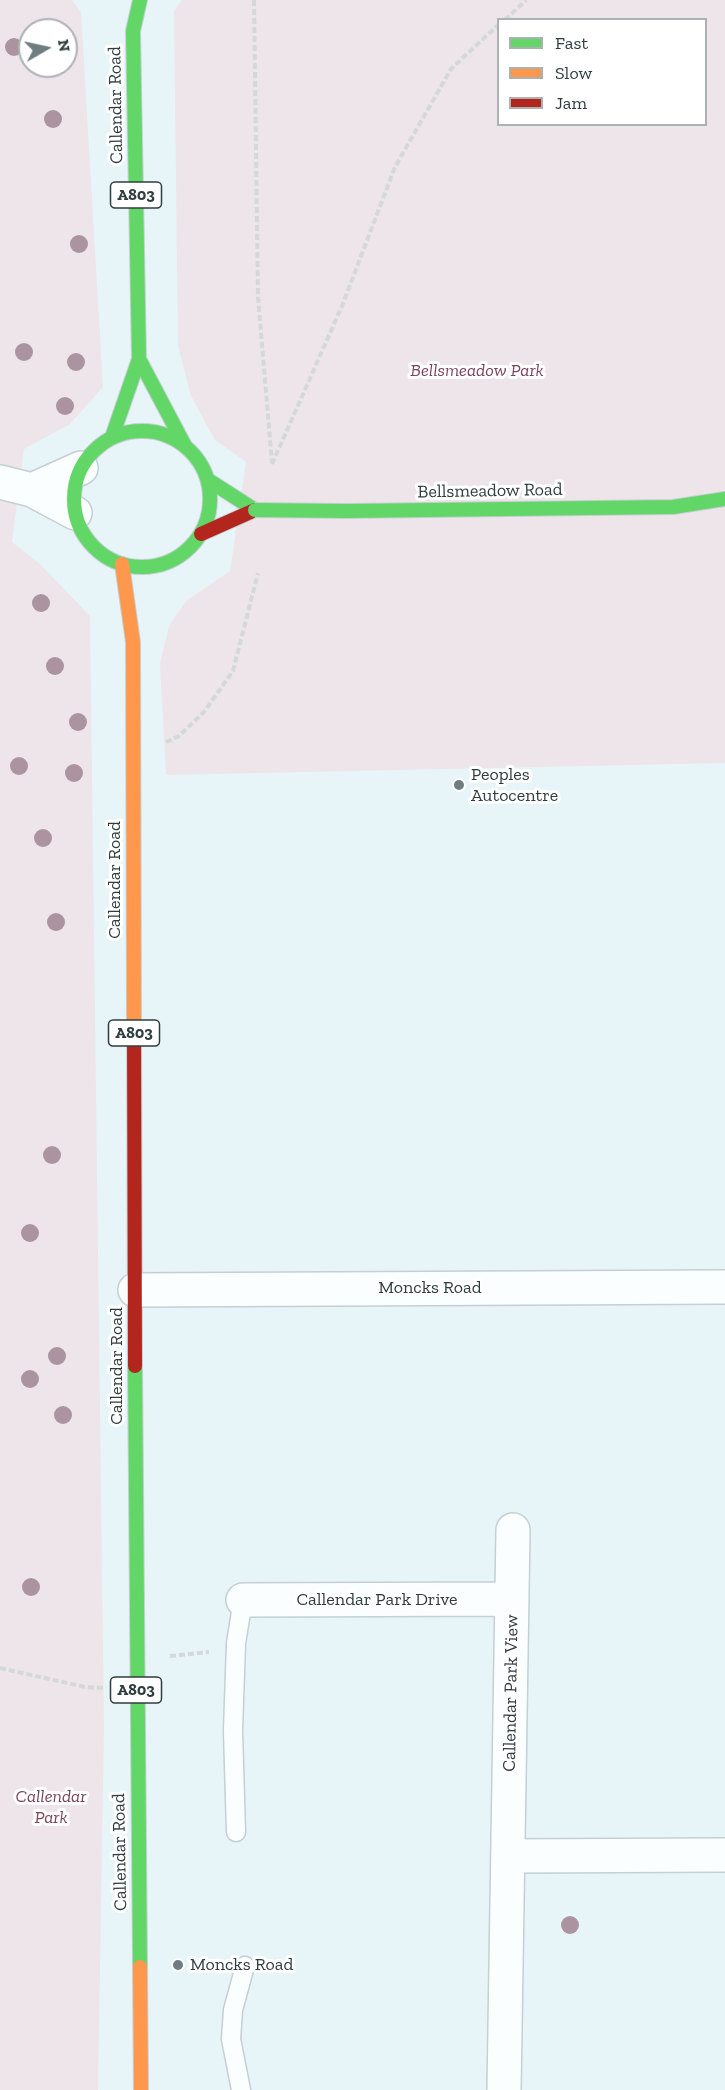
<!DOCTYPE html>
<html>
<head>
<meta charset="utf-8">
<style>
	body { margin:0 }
	#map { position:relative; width:725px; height:2090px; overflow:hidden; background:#e7f5f8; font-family:"Zilla Slab",serif }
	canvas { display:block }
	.legend { position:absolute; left:497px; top:18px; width:210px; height:108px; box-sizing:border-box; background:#fff; border:2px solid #acb1b2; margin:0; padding:8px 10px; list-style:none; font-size:18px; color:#303d3f }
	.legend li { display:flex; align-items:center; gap:12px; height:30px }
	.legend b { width:30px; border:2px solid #acb1b2 }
	.north { position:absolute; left:18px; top:18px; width:60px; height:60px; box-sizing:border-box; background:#fff; border:2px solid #acb1b2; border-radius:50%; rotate:81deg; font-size:16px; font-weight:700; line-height:24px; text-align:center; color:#303d3f }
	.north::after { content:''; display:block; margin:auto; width:21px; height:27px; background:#707d80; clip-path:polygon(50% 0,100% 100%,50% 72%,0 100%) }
</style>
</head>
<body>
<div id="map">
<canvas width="725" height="2090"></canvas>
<ul class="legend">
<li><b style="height:8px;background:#63d668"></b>Fast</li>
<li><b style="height:8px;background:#ff974d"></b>Slow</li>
<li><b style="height:8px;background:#b3261e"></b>Jam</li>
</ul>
<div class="north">N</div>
</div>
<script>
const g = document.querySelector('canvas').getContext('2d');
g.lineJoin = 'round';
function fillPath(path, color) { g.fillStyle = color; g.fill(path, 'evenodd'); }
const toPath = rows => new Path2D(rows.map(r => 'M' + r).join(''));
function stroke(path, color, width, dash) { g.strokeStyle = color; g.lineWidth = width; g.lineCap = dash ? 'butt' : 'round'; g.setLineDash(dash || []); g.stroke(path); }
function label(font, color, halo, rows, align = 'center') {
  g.font = font + ' "Zilla Slab",serif'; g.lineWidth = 6; g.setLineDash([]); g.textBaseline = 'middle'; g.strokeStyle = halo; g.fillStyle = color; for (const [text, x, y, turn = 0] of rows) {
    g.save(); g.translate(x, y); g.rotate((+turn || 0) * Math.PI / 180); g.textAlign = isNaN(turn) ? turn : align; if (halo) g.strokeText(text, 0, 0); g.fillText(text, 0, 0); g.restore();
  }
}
fillPath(toPath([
	[0,0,72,0,81,12,103,387,70,424,24,449,12,542,40,564,90,616,104,1727,98,2090,0,2090],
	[30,30,66,30,66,66,30,66],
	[182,0,725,0,725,763,166,775,160,663,169,626,186,601,230,571,246,462,215,440,191,396,178,346,174,11],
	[498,20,706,20,706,124,498,124]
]), '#ede5ea');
const lane = toPath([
	[236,1832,233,1731,236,1643,243,1600],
	[241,2090,231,2039,233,2010,245,1966]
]);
const street = toPath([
	[0,482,32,490,75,513],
	[32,490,81,468],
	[135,1290,725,1287],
	[243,1600,512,1599],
	[508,1856,725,1855],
	[504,2090,513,1530]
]);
const fast = toPath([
	[139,359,185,446],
	'74 499a68 68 0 1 1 136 0a68 68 0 1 1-136 0Z',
	[112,437,139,359,133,31,140,0],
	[208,480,255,510],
	[347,511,673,507,725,499],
	[135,1366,140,1967]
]);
const slow = toPath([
	[122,564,133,642,134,1029],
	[140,1967,141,2090]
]);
const jam = toPath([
	[201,534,255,510],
	[134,1029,135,1366]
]);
stroke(lane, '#c4d0d3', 21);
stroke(street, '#c4d0d3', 36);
stroke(fast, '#c4d0d3', 16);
stroke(slow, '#c4d0d3', 16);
stroke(jam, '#c4d0d3', 16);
stroke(toPath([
	[254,0,258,297,272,463],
	[505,20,526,0],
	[272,464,342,306,395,167,451,69,498,25],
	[166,742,179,736,204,712,233,671,258,573],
	[170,1656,209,1652],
	[0,1668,85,1687,105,1688]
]), '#d3d8d9', 4, [6, 3]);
stroke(lane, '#fbfefe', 18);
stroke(street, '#fbfefe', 33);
stroke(fast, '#63d668', 14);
stroke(slow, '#ff974d', 14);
stroke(jam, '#b3261e', 14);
const fastBridge = toPath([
	[255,510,347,511]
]);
stroke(fastBridge, '#c4d0d3', 16, []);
stroke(fastBridge, '#63d668', 14);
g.fillStyle = '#ab949f';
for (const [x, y] of [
	[14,47],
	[53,119],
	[79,244],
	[24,352],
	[76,362],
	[65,406],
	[41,603],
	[55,666],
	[78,722],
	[19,766],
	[74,773],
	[43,838],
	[56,922],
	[52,1155],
	[30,1233],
	[57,1356],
	[30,1379],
	[63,1415],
	[31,1587],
	[570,1925]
]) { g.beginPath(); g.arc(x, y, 9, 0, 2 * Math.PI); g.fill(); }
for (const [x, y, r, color] of [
	[459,785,6,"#707d80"],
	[178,1965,6,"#707d80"]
]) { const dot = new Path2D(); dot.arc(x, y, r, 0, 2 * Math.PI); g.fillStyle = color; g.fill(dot); stroke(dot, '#fff', 2); }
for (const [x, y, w] of [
	[136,195,51],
	[134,1033,51],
	[136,1690,51]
]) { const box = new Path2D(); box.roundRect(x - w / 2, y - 13, w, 26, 4.5); g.fillStyle = '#fff'; g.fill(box); stroke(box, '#303d3f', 1.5); }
label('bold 16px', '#303d3f', null, [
	["A803",136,195],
	["A803",134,1033],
	["A803",136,1690]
]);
label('18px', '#303d3f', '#fff', [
	["Callendar Road",116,105,-91],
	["Bellsmeadow Road",490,491,-1],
	["Callendar Road",115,880,-90],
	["Moncks Road",430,1288],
	["Callendar Road",117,1366,-90],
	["Callendar Park Drive",377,1600],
	["Callendar Park View",511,1693,-89],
	["Callendar Road",120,1852,-91]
]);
label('italic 18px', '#7a4557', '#fff', [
	["Bellsmeadow Park",477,371],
	["Callendar",51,1797],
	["Park",51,1818]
]);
label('18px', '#303d3f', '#fff', [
	["Peoples",471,775],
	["Autocentre",471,796],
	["Moncks Road",190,1965]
], 'left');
</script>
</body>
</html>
